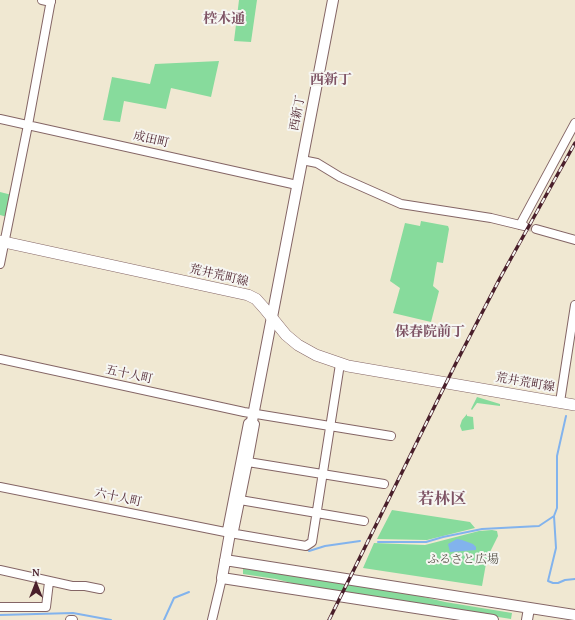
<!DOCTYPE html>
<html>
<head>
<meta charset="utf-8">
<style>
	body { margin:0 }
	#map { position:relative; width:575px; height:620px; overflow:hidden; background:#f0e8d2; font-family:"Gentium Book Plus",serif }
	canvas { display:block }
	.north { position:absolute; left:16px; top:564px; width:40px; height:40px; -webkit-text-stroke:3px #f6f6f2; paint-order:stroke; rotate:0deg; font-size:11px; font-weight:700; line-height:16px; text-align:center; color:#4a1f2b }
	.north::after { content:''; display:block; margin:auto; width:14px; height:18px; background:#4a1f2b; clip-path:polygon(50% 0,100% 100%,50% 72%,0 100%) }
</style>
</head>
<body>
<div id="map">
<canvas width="575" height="620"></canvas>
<div class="north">N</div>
</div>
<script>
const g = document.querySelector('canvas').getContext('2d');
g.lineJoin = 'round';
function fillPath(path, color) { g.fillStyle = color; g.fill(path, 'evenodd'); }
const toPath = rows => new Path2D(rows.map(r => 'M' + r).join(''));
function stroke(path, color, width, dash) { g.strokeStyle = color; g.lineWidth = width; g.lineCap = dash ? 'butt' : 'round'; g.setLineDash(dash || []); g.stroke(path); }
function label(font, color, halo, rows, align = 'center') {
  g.font = font + ' "Gentium Book Plus","Noto Serif JP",serif'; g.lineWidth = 4; g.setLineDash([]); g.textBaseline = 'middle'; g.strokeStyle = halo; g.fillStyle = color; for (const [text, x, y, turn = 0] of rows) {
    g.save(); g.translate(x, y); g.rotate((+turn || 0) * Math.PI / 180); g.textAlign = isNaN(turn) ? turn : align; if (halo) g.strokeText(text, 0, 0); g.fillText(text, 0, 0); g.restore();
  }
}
fillPath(toPath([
	[239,0,257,0,251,42,234,41],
	[219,61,211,97,171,88,166,109,124,101,120,122,103,120,112,77,150,84,155,64],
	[0,192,12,195,7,217,0,215],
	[421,221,448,226,449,229,443,263,437,262,433,286,439,291,431,322,393,313,400,288,390,281,405,223,420,226],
	[477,397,500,404,500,406,477,403,472,410,471,409],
	[467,414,467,416,473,417,474,429,462,431,460,426,462,420],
	[392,510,470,522,475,528,427,540,377,539],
	[492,530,497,531,498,536,487,558,482,586,363,568,374,543,425,545,479,531],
	[243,567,407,593,445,602,512,613,511,619,307,587,276,579,243,574]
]), '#87db9c');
fillPath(toPath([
	[457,539,462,540,473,544,476,547,476,550,450,552,448,544]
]), '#82b3ed');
stroke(toPath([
	[566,416,557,456,557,508,554,516,556,548,548,581,553,583,558,583,565,580,575,579],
	[378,542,426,542,443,537,482,529,539,526,554,516],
	[309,551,325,546,360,541],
	[0,615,73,613,111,620],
	[164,620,174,598,189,592]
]), '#82b3ed', 2);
stroke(toPath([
	[524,226,536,229]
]), '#cfc0b1', 8, [8, 4]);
const minor = toPath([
	[42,0,51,2],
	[0,119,297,185],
	[302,160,317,163,340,177,401,204,491,218,524,226],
	[520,225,575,123],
	[536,229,575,240],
	[0,264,28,125,51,0],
	[0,359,244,412,391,436],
	[560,402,575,305],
	[252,421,255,424,248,462,234,531,230,533,227,530,248,423,252,421],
	[248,462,384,484],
	[0,487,230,533,306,546,312,542,340,364],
	[240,500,364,521],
	[0,570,72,586,85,586,100,589],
	[0,607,46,607,49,582],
	[70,620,73,620],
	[212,620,222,578]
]);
const tertiary = toPath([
	[252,421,333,0],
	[230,533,222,578,493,620],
	[225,560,575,615],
	[527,620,529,608]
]);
const secondary = toPath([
	[0,241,248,295,256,299,264,308,286,335,298,345,316,355,348,366,575,405]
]);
stroke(minor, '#846565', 10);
stroke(tertiary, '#846565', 12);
stroke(secondary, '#846565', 12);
stroke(minor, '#fff', 8);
stroke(tertiary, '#fff', 10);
stroke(secondary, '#fff', 11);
const rail = toPath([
	[329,620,456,363,499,280,575,143]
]);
stroke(rail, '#4a1f2b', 3.5);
stroke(rail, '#f6f6f2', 2, [6]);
label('12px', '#4a1f2b', '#f6f6f2', [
	["西新丁",298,113,-79],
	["成田町",151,140,13],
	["荒井荒町線",219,276,13],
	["五十人町",129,375,12],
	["荒井荒町線",525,383,10],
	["六十人町",118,498,12]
]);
label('12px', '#5c574d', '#f6f6f2', [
	["ふるさと広場",463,560]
]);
label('bold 14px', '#7e5364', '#f6f6f2', [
	["椌木通",224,19],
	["西新丁",331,80],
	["保春院前丁",430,332]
]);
label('bold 16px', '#7e5364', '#f6f6f2', [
	["若林区",442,500]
]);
</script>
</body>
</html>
